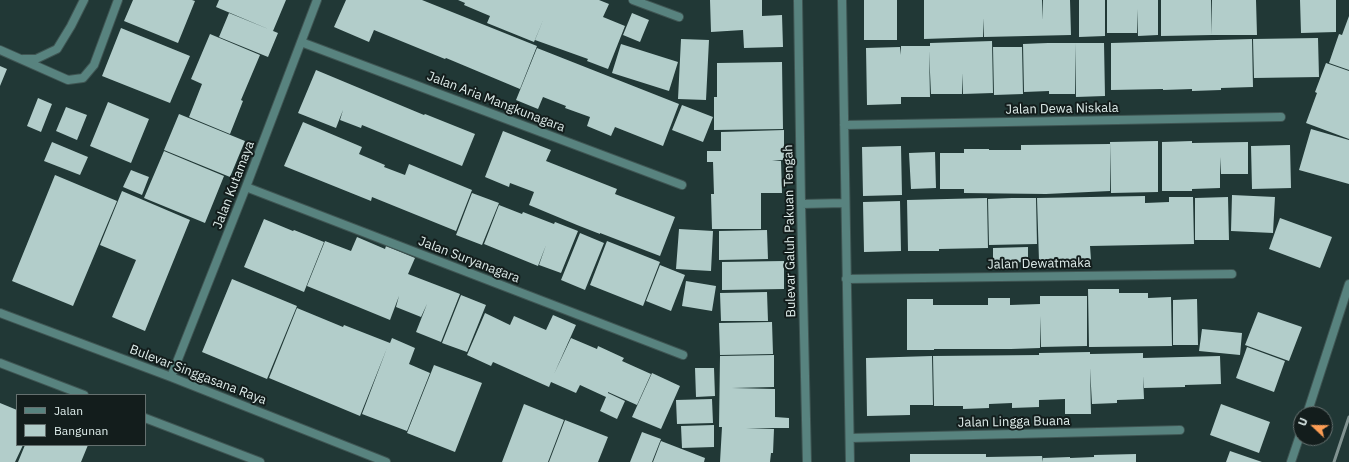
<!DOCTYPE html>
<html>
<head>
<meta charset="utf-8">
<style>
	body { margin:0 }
	#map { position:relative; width:1349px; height:462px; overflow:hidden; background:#213836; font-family:"IBM Plex Sans",sans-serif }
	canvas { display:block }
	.legend { position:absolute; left:16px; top:394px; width:130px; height:52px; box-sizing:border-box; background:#131d1c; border:1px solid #65706f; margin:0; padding:5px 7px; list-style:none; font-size:12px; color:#dfedeb }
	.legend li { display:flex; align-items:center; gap:8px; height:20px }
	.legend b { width:20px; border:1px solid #65706f }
	.north { position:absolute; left:1293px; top:406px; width:40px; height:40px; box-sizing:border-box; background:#131d1c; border:1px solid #65706f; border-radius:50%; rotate:292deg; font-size:11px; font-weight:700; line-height:16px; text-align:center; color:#dfedeb }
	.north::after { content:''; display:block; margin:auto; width:14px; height:18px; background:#fc9d54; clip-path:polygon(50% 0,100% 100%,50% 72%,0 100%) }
</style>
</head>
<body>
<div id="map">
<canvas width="1349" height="462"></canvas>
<ul class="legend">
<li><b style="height:5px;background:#58837f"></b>Jalan</li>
<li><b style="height:11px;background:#b2cdca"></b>Bangunan</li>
</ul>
<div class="north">U</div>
</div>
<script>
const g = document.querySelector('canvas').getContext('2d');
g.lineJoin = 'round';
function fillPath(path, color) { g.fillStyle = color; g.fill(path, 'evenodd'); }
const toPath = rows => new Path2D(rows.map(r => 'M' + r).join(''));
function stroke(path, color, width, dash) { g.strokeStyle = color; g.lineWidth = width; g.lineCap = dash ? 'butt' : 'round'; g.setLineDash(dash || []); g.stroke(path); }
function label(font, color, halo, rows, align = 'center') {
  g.font = font + ' "IBM Plex Sans",sans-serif'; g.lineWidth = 4; g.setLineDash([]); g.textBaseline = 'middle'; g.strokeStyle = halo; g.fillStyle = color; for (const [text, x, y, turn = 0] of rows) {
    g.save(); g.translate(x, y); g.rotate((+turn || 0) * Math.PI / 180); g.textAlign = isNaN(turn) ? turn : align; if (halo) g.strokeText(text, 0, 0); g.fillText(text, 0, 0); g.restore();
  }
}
fillPath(toPath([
	[133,0,192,0,195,1,178,43,124,21],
	[219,0,286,0,273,31,216,7],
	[346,0,422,0,537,46,520,89,446,58,445,59,374,30,369,42,334,27],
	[458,0,599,0,609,4,603,17,625,26,608,69,587,61,588,59,535,40,544,18,534,42,487,23,490,16,464,5,465,3],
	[710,0,762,0,762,16,782,15,783,47,744,48,743,30,711,32],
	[864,0,897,0,897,40,864,40],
	[924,0,1042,0,1043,20,1043,0,1070,0,1071,35,984,37,983,18,983,37,924,39],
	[1079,0,1105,0,1105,36,1079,37],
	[1107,0,1158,0,1158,35,1138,36,1137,9,1137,33,1107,33],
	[1161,0,1211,0,1212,35,1161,36],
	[1212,0,1256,0,1257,35,1212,35],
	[1300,0,1336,0,1336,32,1301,33],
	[229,13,278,33,268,57,219,37],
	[632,13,649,20,640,42,623,35],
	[1349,16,1349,70,1329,63,1339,34,1342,35],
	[121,28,190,56,170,103,102,76],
	[210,34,260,55,241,100,243,101,230,134,189,117,202,84,191,79],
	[1318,38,1319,77,1254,78,1253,39],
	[681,39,709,40,706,100,678,99],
	[1252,39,1253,87,1221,88,1221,90,1192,91,1192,89,1163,90,1163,89,1111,90,1111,43],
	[992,41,993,93,963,94,962,73,962,94,931,94,929,51,930,97,901,97,901,104,867,105,866,48,900,47,901,55,901,46,930,46,930,43],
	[1048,43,1075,43,1075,94,1049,94,1049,91,1024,92,1023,44],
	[1075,43,1104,43,1105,96,1076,97],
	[621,44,678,62,669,91,612,73],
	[993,47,1022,47,1023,94,994,95],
	[537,48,679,104,663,146,615,127,611,136,587,126,590,117,565,108,566,106,543,97,538,109,516,100],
	[782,62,783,129,714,130,714,97,717,97,717,63],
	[1326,63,1349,71,1349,139,1306,123,1317,93,1315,92],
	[0,66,7,69,0,86],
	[316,70,424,115,425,114,475,134,462,166,362,125,361,128,340,120,343,110,336,128,298,113],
	[38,98,52,104,41,132,27,126],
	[108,102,149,119,131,163,90,146],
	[682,105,713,117,703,142,672,130],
	[66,107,87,115,77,140,56,131],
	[179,114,245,141,230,177,164,150],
	[303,122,362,147,359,154,385,165,384,167,405,175,409,164,472,190,456,231,372,197,371,201,284,166],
	[1311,129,1349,140,1349,184,1299,170],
	[784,130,784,160,772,160,781,161,782,193,761,193,761,229,712,229,711,194,714,194,713,162,707,162,707,151,721,151,721,132],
	[503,131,551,150,546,161,617,189,615,194,675,217,660,256,600,233,600,234,577,225,529,205,534,192,510,183,509,187,485,177],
	[1158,141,1158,192,1111,193,1110,142],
	[1192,141,1192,143,1248,142,1248,174,1221,174,1220,157,1220,188,1192,189,1192,191,1162,191,1162,142],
	[52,142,88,157,80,175,44,161],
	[1110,144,1110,191,1046,194,964,193,964,189,940,189,940,153,964,153,964,149,989,149,989,150,1021,150,1021,145],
	[1290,145,1291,188,1252,189,1251,146],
	[901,146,902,195,863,196,862,147],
	[164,151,224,176,205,223,144,198],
	[935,152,936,188,911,189,909,153],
	[131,170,149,177,142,195,123,187],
	[55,175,117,201,73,306,12,281],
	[122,191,190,220,145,331,112,317,136,260,100,245],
	[472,193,499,203,482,245,456,235],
	[1232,195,1275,197,1273,233,1231,231],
	[1145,196,1145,203,1169,202,1169,197,1193,197,1194,244,1090,246,1091,260,1039,261,1037,198],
	[1228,197,1229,240,1195,240,1195,198],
	[987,198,988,248,939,249,939,251,908,251,907,200],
	[1012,198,1036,198,1037,244,989,245,988,199],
	[900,201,901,251,864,252,863,202],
	[499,205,522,214,523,212,554,224,555,222,578,231,561,273,539,265,546,245,538,266,484,244],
	[1280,218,1332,237,1320,268,1269,249],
	[264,219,293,231,294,230,324,242,304,292,244,267],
	[679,229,713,231,711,271,676,269],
	[767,230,768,259,719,260,719,231],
	[580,233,604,243,585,290,561,280],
	[357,237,385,249,386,246,415,258,408,274,460,294,441,342,416,332,427,304,421,317,396,307,399,296,390,320,307,286,325,241,351,251],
	[607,241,660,262,643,306,590,285],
	[1028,247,1028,262,993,263,993,248],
	[784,261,784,289,722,290,722,262],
	[660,265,685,275,671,311,646,301],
	[232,279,297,306,267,379,202,352],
	[686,281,716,286,712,311,682,306],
	[1088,289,1119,289,1119,293,1148,293,1148,298,1171,297,1172,346,1089,347],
	[767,292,768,321,721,321,720,293],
	[461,295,486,305,467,352,442,343],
	[1040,296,1087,296,1087,346,1041,347,1040,316,1040,348,1011,349,1010,332,1011,349,934,349,934,339,934,350,907,350,907,299,933,299,933,305,988,305,988,298,1010,298,1010,305,1040,304],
	[1197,299,1198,345,1173,345,1173,300],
	[297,308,343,327,344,325,390,343,392,338,415,348,409,364,430,373,407,431,362,414,387,348,360,416,269,378],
	[1258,312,1302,327,1289,361,1245,345],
	[485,313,510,325,514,316,546,330,553,315,576,325,554,374,571,338,597,349,598,346,624,358,622,361,651,374,637,405,608,392,608,393,625,401,617,419,600,411,606,397,580,385,576,393,551,382,549,387,493,362,491,366,467,355],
	[772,322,773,354,720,355,719,323],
	[1202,329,1242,333,1240,355,1199,351],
	[1247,347,1285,361,1274,392,1236,378],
	[1090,352,1090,354,1143,353,1143,358,1220,356,1221,384,1185,385,1185,387,1144,388,1143,376,1144,399,1117,400,1117,403,1092,404,1090,368,1091,414,1065,414,1065,399,1039,400,1039,407,1012,408,1012,403,989,404,989,408,963,409,963,406,934,406,933,356,1039,355,1039,353],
	[774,355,774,387,732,388,775,389,775,417,789,418,789,428,746,428,774,429,773,453,771,453,770,462,720,462,722,427,719,427,720,356],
	[932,356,933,405,910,405,910,391,910,415,867,416,866,358],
	[434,365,482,383,455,452,407,433],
	[695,368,714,368,715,396,696,397],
	[652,373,680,386,661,429,632,417],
	[712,399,713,423,677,424,676,400],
	[0,403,17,410,17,445,23,445,15,462,0,462],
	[524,404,564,420,548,462,502,462],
	[1221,404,1270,422,1259,453,1210,435],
	[565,420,608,437,598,462,549,462],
	[714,425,714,447,682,448,681,426],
	[642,432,661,439,652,462,630,462],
	[661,441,705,458,704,462,653,462],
	[25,445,88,445,81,462,18,462],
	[1230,451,1262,462,1226,462],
	[910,454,986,454,986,457,1042,456,1043,462,910,462],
	[1136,454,1136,462,1070,462,1070,458,1094,457,1094,455],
	[1070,457,1070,462,1043,462,1043,458]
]), '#b2cdca');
const street = toPath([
	[633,0,679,17],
	[798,0,801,204,807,462],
	[842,0,850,462],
	[301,42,682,185],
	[0,50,68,80,83,78,94,65,118,0],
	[23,59,36,59,57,49,71,26,84,0],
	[844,125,1281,117],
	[246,187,683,355],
	[801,204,844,203],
	[846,279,1232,274],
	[0,313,171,377,386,462],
	[0,363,84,395],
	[171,377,246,187,317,0],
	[1307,414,1349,284],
	[145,418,260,462],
	[850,438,1180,430],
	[1291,462,1301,432]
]);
stroke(street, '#3f5553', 10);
stroke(street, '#58837f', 8);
stroke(toPath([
	[1334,462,1349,417]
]), '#819391', 3);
label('13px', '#dfedeb', '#131d1c', [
	["Jalan Aria Mangkunagara",496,102,21],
	["Jalan Dewa Niskala",1062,109,-1],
	["Jalan Kutamaya",234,185,-69],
	["Bulevar Galuh Pakuan Tengah",790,231,-91],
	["Jalan Suryanagara",469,260,21],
	["Jalan Dewatmaka",1039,264,-1],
	["Bulevar Singgasana Raya",198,375,21],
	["Jalan Lingga Buana",1014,422,-1]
]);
</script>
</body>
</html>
